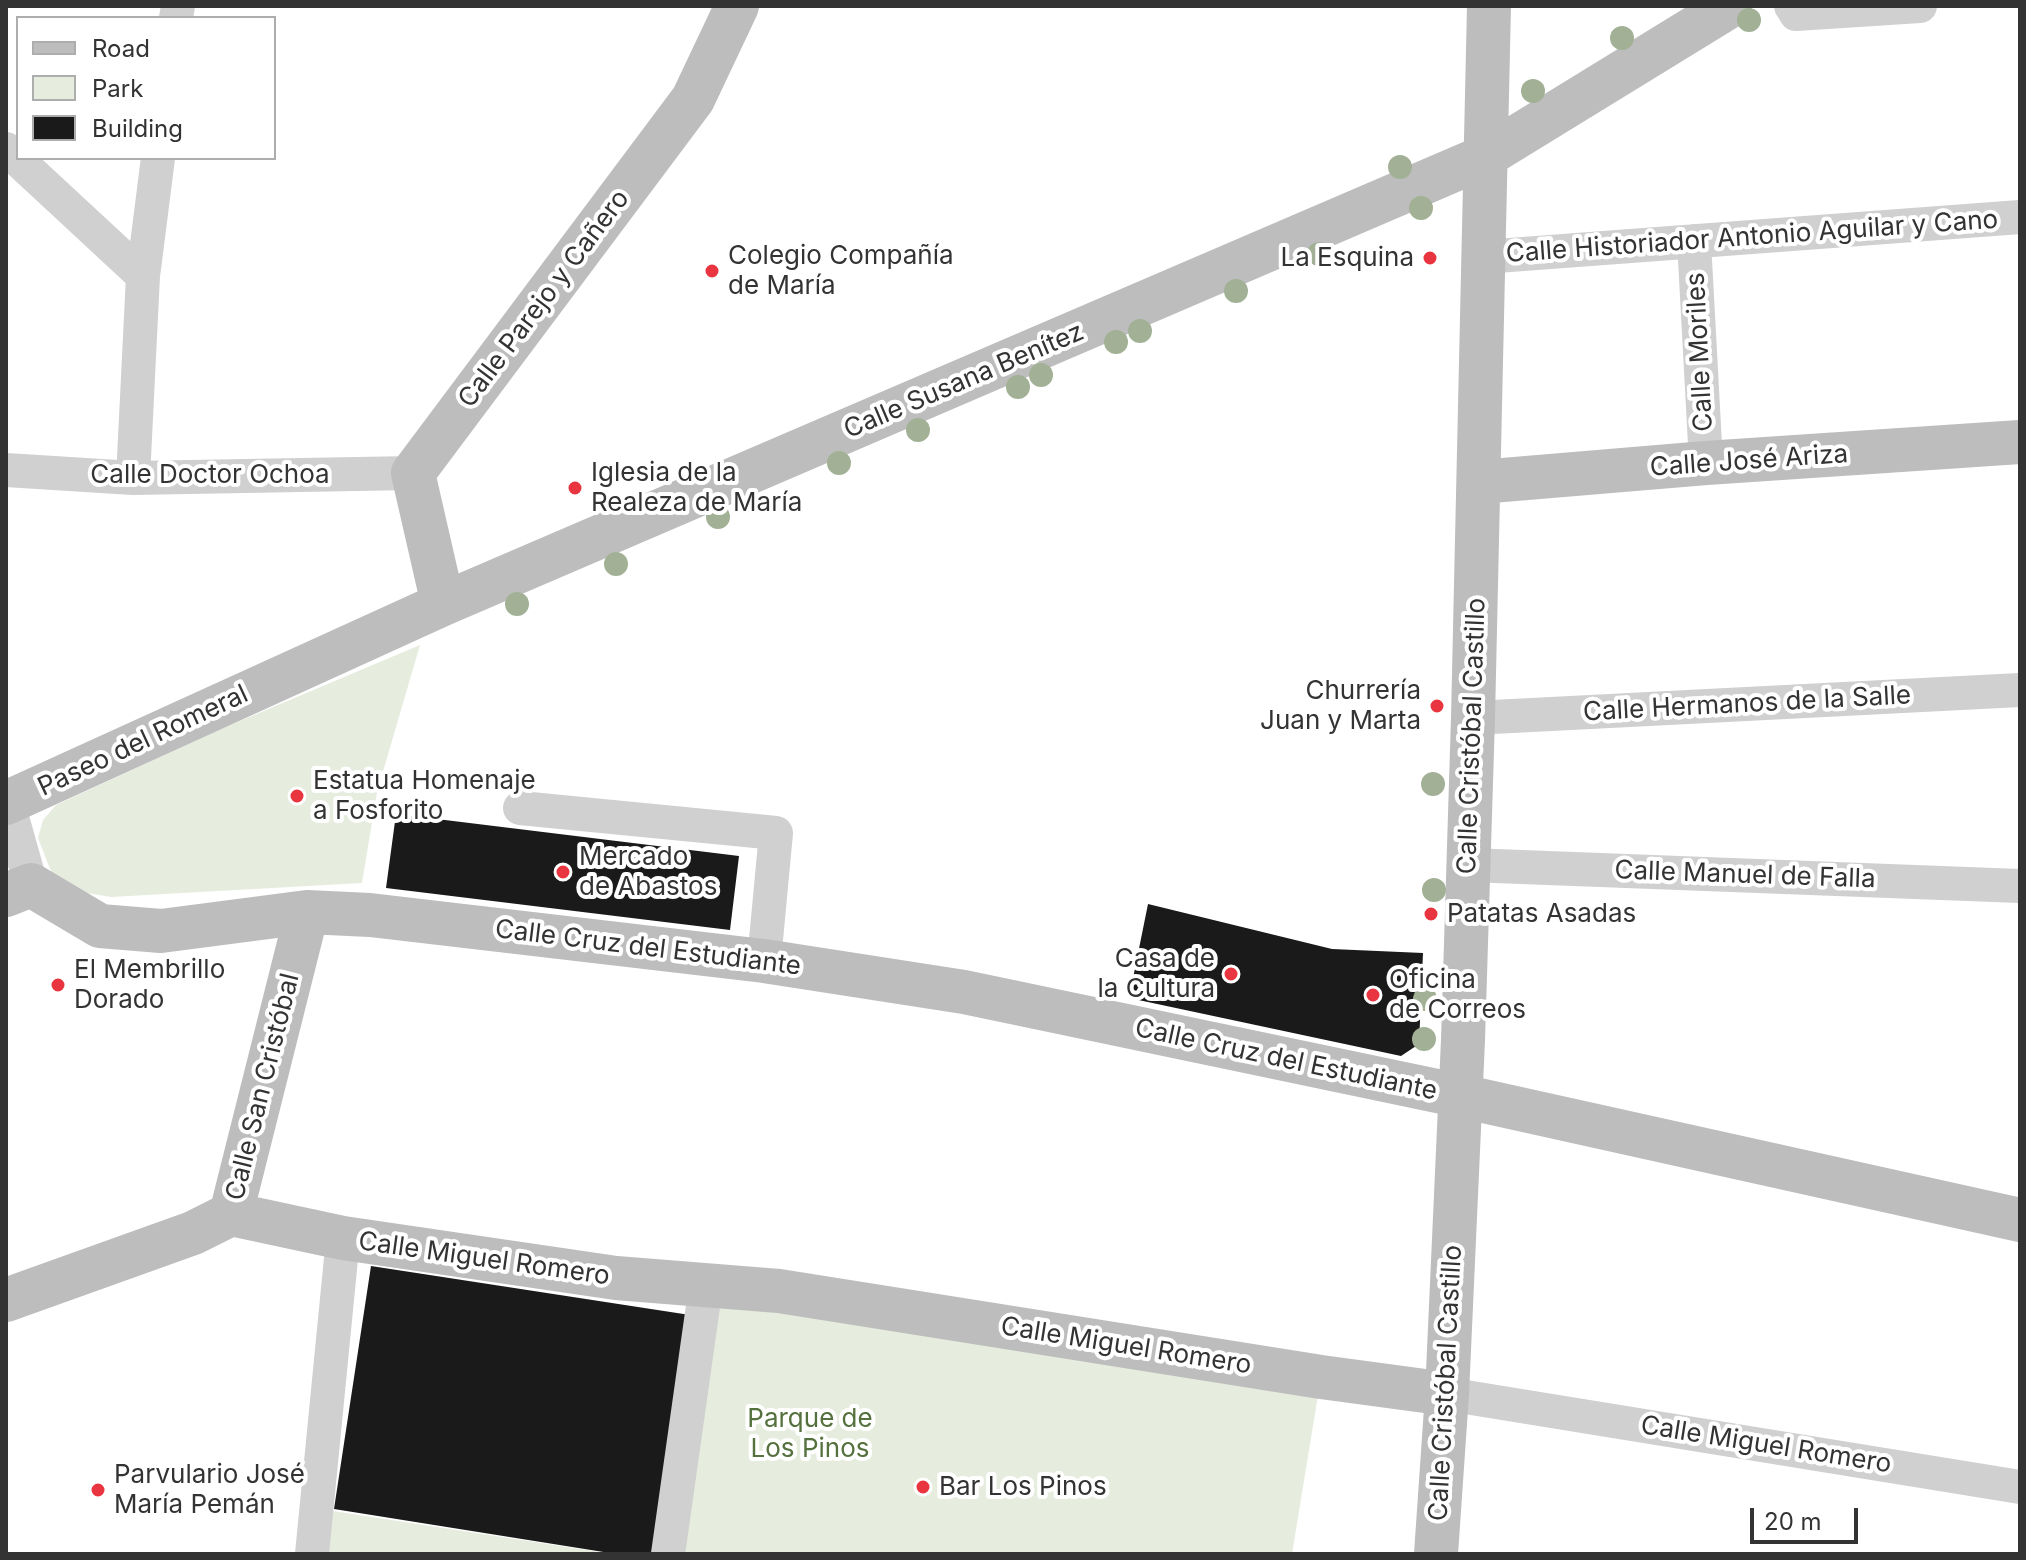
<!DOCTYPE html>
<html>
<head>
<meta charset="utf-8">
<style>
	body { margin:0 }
	#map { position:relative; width:2026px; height:1560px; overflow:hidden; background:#fff; font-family:Inter,sans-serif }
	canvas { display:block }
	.frame { position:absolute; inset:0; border:8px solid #333; pointer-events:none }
	.legend { position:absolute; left:16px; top:16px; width:260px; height:144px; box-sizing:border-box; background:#fff; border:2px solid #adadad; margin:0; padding:10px 14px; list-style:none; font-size:24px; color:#333 }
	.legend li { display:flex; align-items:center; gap:16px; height:40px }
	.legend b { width:40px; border:2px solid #adadad }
	.scale { position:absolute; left:1750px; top:1508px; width:108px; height:36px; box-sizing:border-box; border:4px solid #333; border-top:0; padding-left:10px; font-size:24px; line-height:28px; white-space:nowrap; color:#333; -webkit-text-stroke:6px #fff; paint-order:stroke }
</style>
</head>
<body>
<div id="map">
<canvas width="2026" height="1560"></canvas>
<div class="frame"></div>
<ul class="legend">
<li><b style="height:10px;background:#bdbdbd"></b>Road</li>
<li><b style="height:22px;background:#e6ecde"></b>Park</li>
<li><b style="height:22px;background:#1a1a1a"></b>Building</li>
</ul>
<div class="scale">20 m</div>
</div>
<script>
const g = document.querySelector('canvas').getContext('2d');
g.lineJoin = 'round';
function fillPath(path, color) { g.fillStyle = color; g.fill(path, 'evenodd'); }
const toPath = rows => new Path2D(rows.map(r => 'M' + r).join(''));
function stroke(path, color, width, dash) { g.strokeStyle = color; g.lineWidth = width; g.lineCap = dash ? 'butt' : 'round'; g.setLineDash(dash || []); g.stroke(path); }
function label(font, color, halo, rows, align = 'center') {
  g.font = font + ' Inter,sans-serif'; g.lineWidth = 8; g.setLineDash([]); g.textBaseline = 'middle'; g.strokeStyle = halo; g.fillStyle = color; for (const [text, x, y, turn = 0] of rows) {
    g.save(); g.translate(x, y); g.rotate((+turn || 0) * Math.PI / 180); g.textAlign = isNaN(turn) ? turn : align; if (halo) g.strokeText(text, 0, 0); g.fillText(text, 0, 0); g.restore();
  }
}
fillPath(toPath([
	[420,645,377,792,362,883,111,897,75,891,52,874,38,838,43,820,56,805,221,729],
	[710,1301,1321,1377,1292,1554,668,1554],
	[300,1506,613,1554,298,1554]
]), '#e6ecde');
fillPath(toPath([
	[396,814,739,856,730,930,386,888],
	[1148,904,1332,949,1423,953,1419,1044,1401,1056,1129,998],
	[371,1266,690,1315,657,1554,616,1554,334,1509]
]), '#1a1a1a');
stroke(toPath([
	[1791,6,1796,14,1920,6],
	[176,18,178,6],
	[6,149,143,276],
	[1694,241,1706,463],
	[1483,257,2020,217],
	[6,470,133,478,413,473],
	[133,478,143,276,158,158],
	[1473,718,2020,690],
	[8,803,31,885],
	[520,808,776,833,764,961],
	[1469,865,2020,886],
	[1447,1394,2020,1487],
	[312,1554,343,1238],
	[668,1554,706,1285]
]), '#d0d0d0', 34);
stroke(toPath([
	[1479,482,1706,463,2020,442],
	[443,604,413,473,693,99,737,6],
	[6,803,443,604,1484,157,1730,6],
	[6,895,31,885,100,926,161,931,307,912,370,915,764,961,964,992,1461,1096,2020,1220],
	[231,1214,343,1238,616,1278,779,1291,1321,1377,1447,1394],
	[6,1300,193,1233,231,1214,307,912],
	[1436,1554,1447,1394,1463,1040,1473,718,1489,6]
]), '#bdbdbd', 44);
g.fillStyle = '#a2b195';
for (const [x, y] of [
	[1749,20],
	[1622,38],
	[1533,91],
	[1400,167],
	[1421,208],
	[1319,254],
	[1236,291],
	[1140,331],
	[1116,342],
	[1041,375],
	[1018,387],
	[918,430],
	[839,463],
	[718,517],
	[616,564],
	[517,604],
	[1433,784],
	[1434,890],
	[1425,999],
	[1424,1039]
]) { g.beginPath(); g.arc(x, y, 12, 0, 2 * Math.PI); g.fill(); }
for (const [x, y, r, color] of [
	[1430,258,8,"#e9353f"],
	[712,271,8,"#e9353f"],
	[575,488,8,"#e9353f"],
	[1437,706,8,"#e9353f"],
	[297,796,8,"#e9353f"],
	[563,872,8,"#e9353f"],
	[1431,914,8,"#e9353f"],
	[1231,974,8,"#e9353f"],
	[58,985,8,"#e9353f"],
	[1373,995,8,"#e9353f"],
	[923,1487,8,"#e9353f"],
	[98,1490,8,"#e9353f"]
]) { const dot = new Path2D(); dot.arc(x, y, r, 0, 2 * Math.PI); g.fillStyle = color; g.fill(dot); stroke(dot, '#fff', 3); }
label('26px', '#333', '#fff', [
	["Calle Historiador Antonio Aguilar y Cano",1752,237,-4],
	["Calle Parejo y Cañero",544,299,-53],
	["Calle Moriles",1700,352,-93],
	["Calle Susana Benítez",964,381,-23],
	["Calle José Ariza",1749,461,-4],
	["Calle Doctor Ochoa",210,475],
	["Calle Hermanos de la Salle",1747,704,-3],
	["Calle Cristóbal Castillo",1472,736,-88],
	["Paseo del Romeral",143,741,-25],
	["Calle Manuel de Falla",1745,875,2],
	["Calle Cruz del Estudiante",648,948,7],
	["Calle Cruz del Estudiante",1286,1060,12],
	["Calle San Cristóbal",263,1087,-76],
	["Calle Miguel Romero",484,1259,8],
	["Calle Miguel Romero",1126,1346,9],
	["Calle Cristóbal Castillo",1446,1383,-87],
	["Calle Miguel Romero",1766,1445,9]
]);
label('26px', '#333', '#fff', [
	["Colegio Compañía",728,256],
	["de María",728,286],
	["La Esquina",1414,258,"right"],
	["Iglesia de la",591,473],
	["Realeza de María",591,503],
	["Churrería",1421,691,"right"],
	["Juan y Marta",1421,721,"right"],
	["Estatua Homenaje",313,781],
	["a Fosforito",313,811],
	["Mercado",579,857],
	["de Abastos",579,887],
	["Patatas Asadas",1447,914],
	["Casa de",1215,959,"right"],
	["la Cultura",1215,989,"right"],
	["El Membrillo",74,970],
	["Dorado",74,1000],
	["Oficina",1389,980],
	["de Correos",1389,1010],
	["Parvulario José",114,1475],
	["María Pemán",114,1505],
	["Bar Los Pinos",939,1487]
], 'left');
label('26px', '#55713e', '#fff', [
	["Parque de",810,1419],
	["Los Pinos",810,1449]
]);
</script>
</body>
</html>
